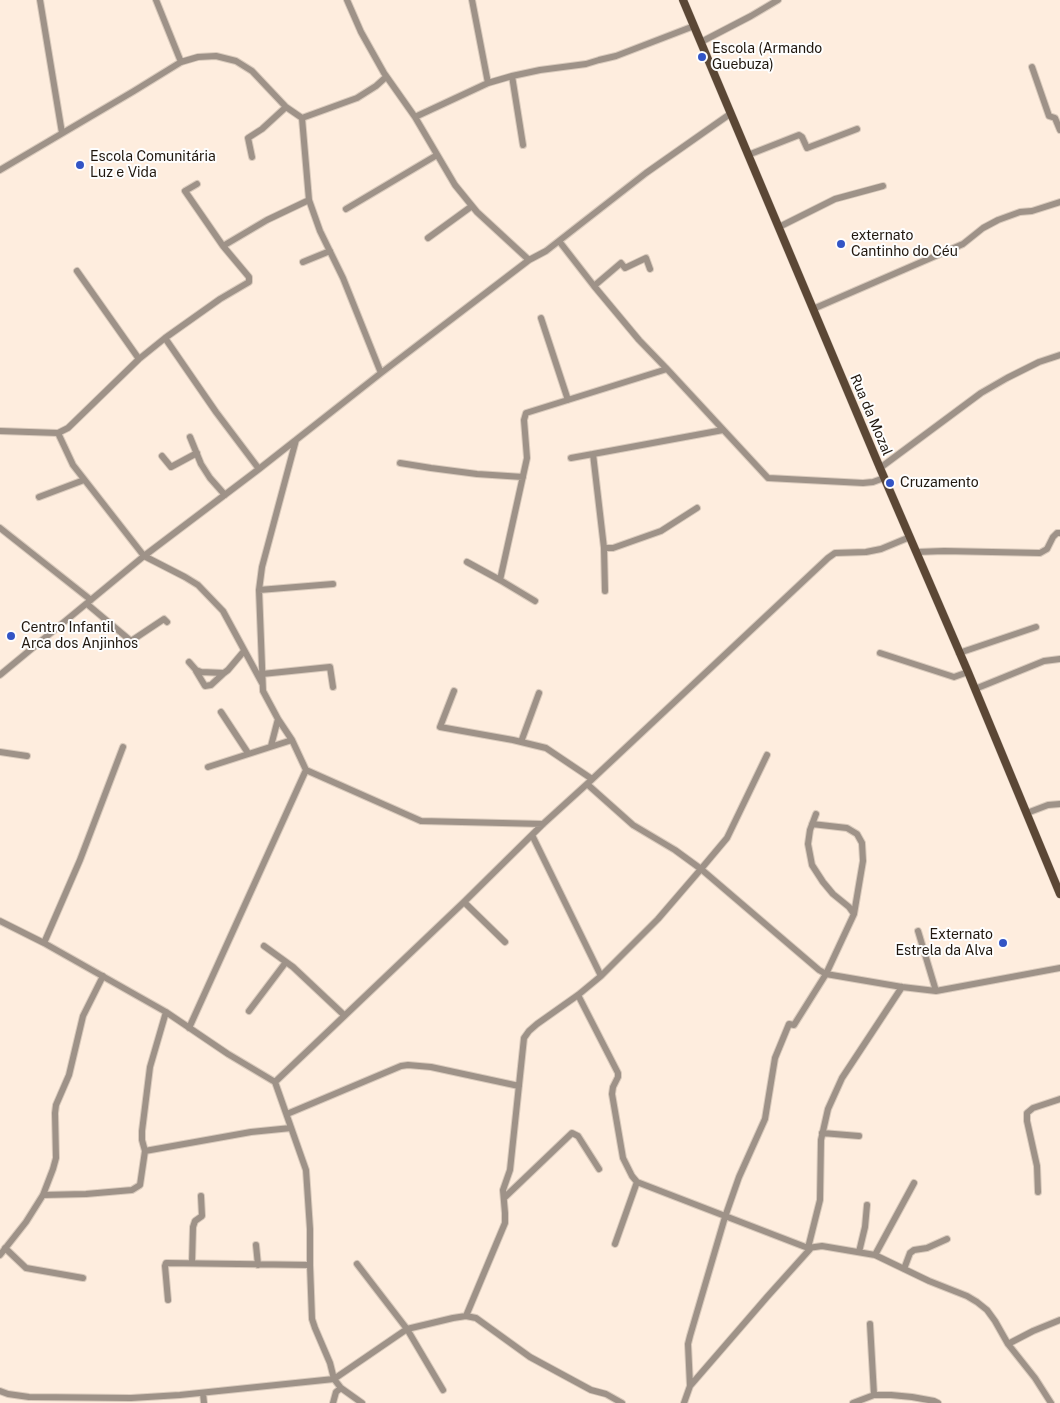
<!DOCTYPE html>
<html>
<head>
<meta charset="utf-8">
<style>
	body { margin:0 }
	canvas { display:block; background:#feedde }
</style>
</head>
<body>
<canvas width="1060" height="1403"></canvas>
<script>
const g = document.querySelector('canvas').getContext('2d');
g.lineJoin = 'round';
const toPath = rows => new Path2D(rows.map(r => 'M' + r).join(''));
function stroke(path, color, width, dash) { g.strokeStyle = color; g.lineWidth = width; g.lineCap = dash ? 'butt' : 'round'; g.setLineDash(dash || []); g.stroke(path); }
function label(font, color, halo, rows, align = 'center') {
  g.font = font + ' "Public Sans",sans-serif'; g.lineWidth = 4; g.setLineDash([]); g.textBaseline = 'middle'; g.strokeStyle = halo; g.fillStyle = color; for (const [text, x, y, turn = 0] of rows) {
    g.save(); g.translate(x, y); g.rotate((+turn || 0) * Math.PI / 180); g.textAlign = isNaN(turn) ? turn : align; if (halo) g.strokeText(text, 0, 0); g.fillText(text, 0, 0); g.restore();
  }
}
const minor = toPath([
	[40,0,62,133],
	[156,0,181,62],
	[347,0,361,32,384,73,415,117,455,185,477,212,529,260],
	[472,0,488,83],
	[701,42,751,16,778,0],
	[1032,67,1049,116,1055,118,1060,130],
	[512,76,523,145],
	[415,117,488,83,512,76,540,70,586,64,599,60,616,56,694,26],
	[302,118,309,200,320,231,343,278,381,373],
	[748,155,799,135,802,137,807,148,857,129],
	[252,157,248,138,262,129,286,107],
	[0,170,134,91,181,62,198,57,216,56,236,61,252,71,286,107,302,118,357,98,376,86,386,77],
	[346,209,437,155],
	[779,227,835,199,883,186],
	[428,238,472,206],
	[559,241,594,286,639,340,667,369,768,478,863,483,873,482,884,478],
	[223,246,267,220,309,200],
	[303,262,330,251],
	[77,271,139,359],
	[594,286,621,263,625,268,646,258,650,269],
	[813,309,963,244,983,228,998,220,1020,212,1032,211,1060,202],
	[541,318,568,400],
	[165,338,216,412,259,469],
	[0,431,58,433,68,428,139,359,165,338,220,299,249,282,249,277,223,246,185,191,197,184],
	[58,433,73,465,144,556,185,577,198,585,223,611,262,683],
	[190,437,201,464,210,478,225,495],
	[296,440,262,567,259,590,263,691,278,719,292,740,306,770,421,821,543,824],
	[162,456,171,467,197,453],
	[571,458,593,454],
	[400,463,431,468,477,474,523,477],
	[880,468,981,393,1007,378,1039,362,1060,355],
	[39,497,84,480],
	[0,528,91,600],
	[604,548,613,548,661,531,697,508],
	[917,552,944,551,1040,553,1047,549,1053,537,1057,533,1060,533],
	[467,562,500,580,527,458,524,420,526,413,667,369],
	[500,580,535,601],
	[259,590,333,584],
	[605,591,604,548,593,454,723,430],
	[87,604,131,641,164,619,167,622],
	[880,653,954,677,968,672],
	[959,653,1036,627],
	[189,662,196,670,201,672,224,673,228,670,244,651],
	[196,671,205,686,211,685,224,673],
	[262,674,330,667,333,687],
	[0,675,144,556,259,469,381,373,529,260,546,251,646,173,730,114],
	[975,689,1044,661,1060,659],
	[454,691,440,727,513,740,546,748,592,779],
	[221,712,248,753],
	[521,742,539,693],
	[271,746,278,719],
	[0,752,27,756],
	[208,767,292,740],
	[587,784,633,825,675,850,701,869,819,970,826,974,902,987,936,991,1060,968],
	[1027,813,1048,805,1060,804],
	[812,824,847,828,857,834,862,843,863,861,854,914],
	[532,835,601,976],
	[464,902,505,942],
	[0,921,44,943,166,1012,228,1054,275,1082,306,1170,310,1229,310,1265,312,1319,315,1328,330,1363,334,1379,407,1329,453,1318,466,1316,476,1318,530,1357,591,1390,606,1394,622,1403],
	[918,931,936,991],
	[44,943,80,860,123,747],
	[264,946,293,967,344,1015],
	[578,995,618,1073,618,1077,613,1087,612,1094,623,1158,632,1176,637,1182,808,1248,822,1246,875,1255,929,1281,967,1296,977,1302,987,1310,995,1321,1008,1344,1035,1378,1051,1403],
	[249,1011,286,962],
	[189,1028,306,770],
	[275,1082,464,902,543,824,587,784,828,558,835,553,866,552,881,549,910,537],
	[287,1114,401,1066,408,1065,431,1067,519,1086],
	[822,1133,859,1136],
	[145,1151,251,1132,291,1128],
	[1038,1192,1037,1166,1027,1121,1027,1113,1033,1108,1060,1099],
	[43,1195,86,1194,132,1190,140,1185,145,1151,142,1140,142,1131,150,1067,166,1012],
	[504,1198,572,1133,578,1136,599,1169],
	[615,1244,637,1182],
	[256,1245,258,1265],
	[5,1248,26,1268,83,1278],
	[808,1248,820,1200,821,1140,828,1109,842,1078,902,987],
	[859,1252,865,1227,867,1205],
	[0,1255,26,1222,43,1195,53,1169,56,1158,55,1113,56,1105,69,1075,83,1016,103,976],
	[875,1255,914,1183],
	[192,1263,193,1227,195,1221,202,1216,201,1196],
	[357,1264,407,1329,443,1390],
	[904,1269,910,1253,914,1250,927,1248,947,1239],
	[168,1300,165,1266,166,1263,310,1265],
	[466,1316,505,1223,505,1213,503,1190,510,1170,524,1038,529,1031,537,1024,578,995,601,976,658,919,701,869,727,838,767,755],
	[870,1324,874,1395],
	[1008,1344,1033,1331,1060,1320],
	[690,1386,767,1297,811,1248],
	[0,1391,8,1394,29,1397,131,1398,180,1395,334,1379,341,1388,362,1403],
	[203,1393,204,1403],
	[333,1403,336,1392,341,1388],
	[684,1403,690,1386,688,1344,690,1336,725,1217,739,1177,765,1119,775,1058,789,1024,794,1025,826,974,854,914,849,907,833,894,823,882,812,865,808,844,810,830,816,814],
	[853,1403,874,1395,891,1395,912,1397,934,1401,938,1403]
]);
const major = toPath([
	[683,0,880,468,968,672,1060,894]
]);
stroke(minor, '#dacbbd', 8);
stroke(major, '#dacbbd', 9);
stroke(minor, '#9e9288', 6);
stroke(major, '#5b4735', 8);
for (const [x, y, r, color] of [
	[702,57,5,"#3254c5"],
	[80,165,5,"#3254c5"],
	[841,244,5,"#3254c5"],
	[890,483,5,"#3254c5"],
	[11,636,5,"#3254c5"],
	[1003,943,5,"#3254c5"]
]) { const dot = new Path2D(); dot.arc(x, y, r, 0, 2 * Math.PI); g.fillStyle = color; g.fill(dot); stroke(dot, '#fefefe', 2); }
label('14px', '#20170e', '#fefefe', [
	["Escola (Armando",712,49],
	["Guebuza)",712,65],
	["Escola Comunitária",90,157],
	["Luz e Vida",90,173],
	["externato",851,236],
	["Cantinho do Céu",851,252],
	["Cruzamento",900,483],
	["Centro Infantil",21,628],
	["Arca dos Anjinhos",21,644],
	["Externato",993,935,"right"],
	["Estrela da Alva",993,951,"right"]
], 'left');
label('14px', '#20170e', '#fefefe', [
	["Rua da Mozal",871,415,67]
]);
</script>
</body>
</html>
